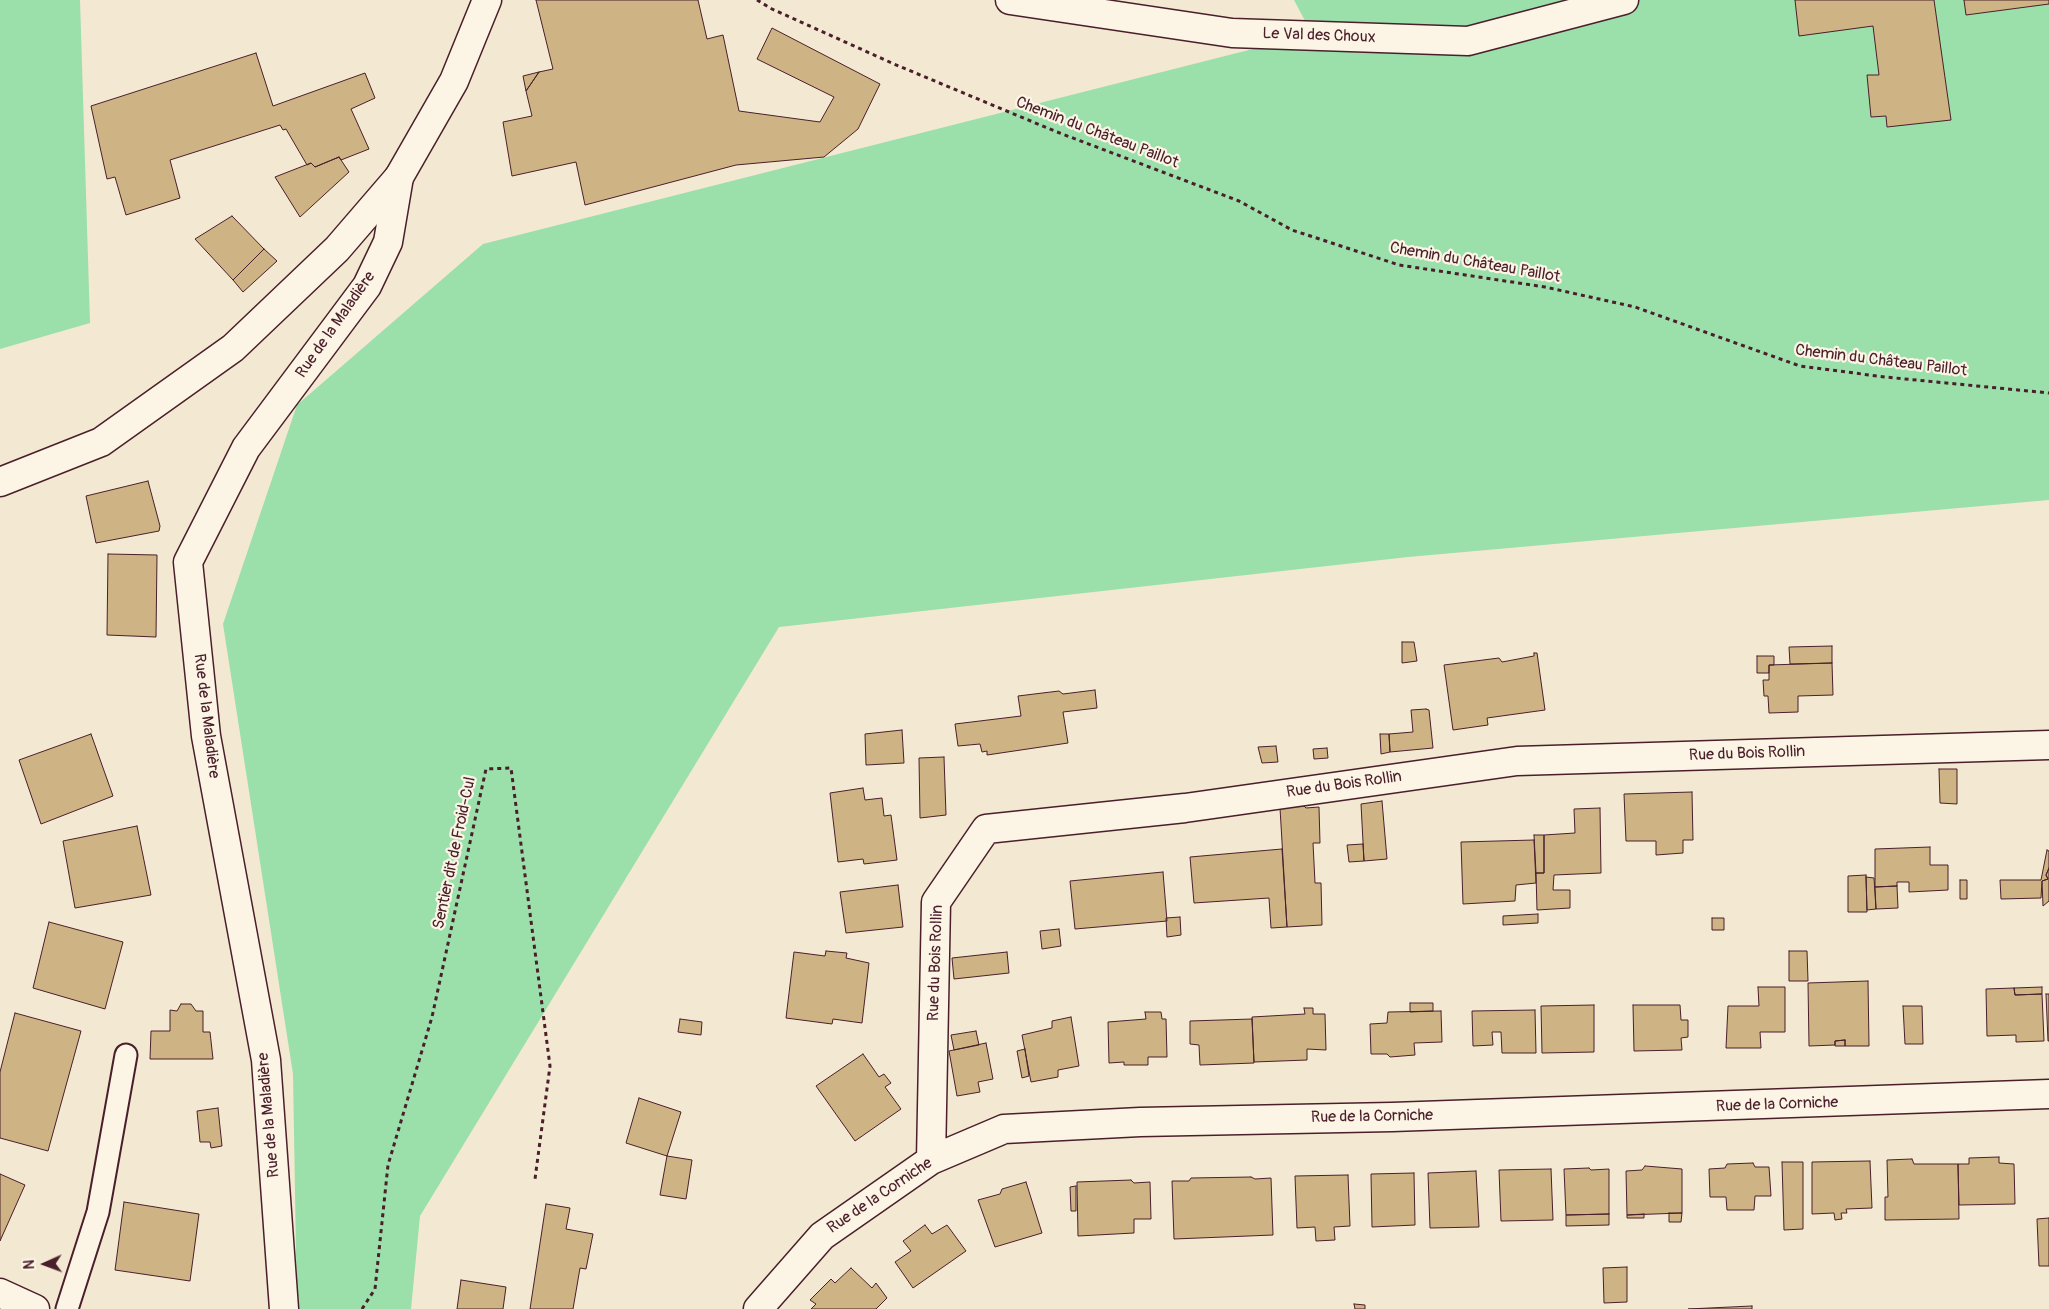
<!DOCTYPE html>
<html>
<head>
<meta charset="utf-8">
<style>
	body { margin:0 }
	#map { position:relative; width:2049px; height:1309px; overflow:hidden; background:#f3e8d2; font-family:Pangolin,sans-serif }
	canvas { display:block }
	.north { position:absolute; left:20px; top:1239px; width:50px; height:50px; -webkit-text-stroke:4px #fcf5e5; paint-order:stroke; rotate:268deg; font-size:14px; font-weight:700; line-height:20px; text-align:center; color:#4a1f2b }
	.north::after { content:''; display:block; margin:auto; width:18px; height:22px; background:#4a1f2b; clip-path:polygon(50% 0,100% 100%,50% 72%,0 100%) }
</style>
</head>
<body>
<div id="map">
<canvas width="2049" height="1309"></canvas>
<div class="north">N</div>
</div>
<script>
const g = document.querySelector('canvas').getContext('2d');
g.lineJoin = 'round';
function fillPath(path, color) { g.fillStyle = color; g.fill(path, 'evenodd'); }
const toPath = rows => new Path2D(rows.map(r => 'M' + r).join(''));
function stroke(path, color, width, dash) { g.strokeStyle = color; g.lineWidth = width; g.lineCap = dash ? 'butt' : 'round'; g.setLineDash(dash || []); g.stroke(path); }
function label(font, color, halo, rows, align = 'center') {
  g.font = font + ' Pangolin,sans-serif'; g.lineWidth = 4.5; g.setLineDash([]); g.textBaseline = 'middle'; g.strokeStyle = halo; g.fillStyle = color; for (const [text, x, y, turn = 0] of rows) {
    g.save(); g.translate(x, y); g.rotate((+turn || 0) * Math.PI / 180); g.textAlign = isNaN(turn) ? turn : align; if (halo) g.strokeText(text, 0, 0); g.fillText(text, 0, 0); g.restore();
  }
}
fillPath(toPath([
	[0,0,80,0,90,323,0,349],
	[1294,0,2049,0,2049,500,1408,557,779,627,420,1216,411,1309,297,1309,293,1074,223,624,297,405,483,244,1312,34]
]), '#9bdfab');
const building = toPath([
	[536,0,698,0,707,39,723,35,739,111,820,122,834,97,757,59,772,28,880,84,858,129,824,157,736,165,585,205,576,162,512,176,503,122,532,116,526,91,539,72,553,69,536,0],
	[1795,0,1934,0,1951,120,1887,127,1886,116,1871,117,1867,75,1879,75,1873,26,1799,36,1795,0],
	[1964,0,2049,0,2049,4,1966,15,1964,0],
	[256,53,273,106,365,73,375,98,351,109,369,149,341,160,339,157,315,167,311,163,307,165,286,129,283,130,280,125,170,160,180,198,126,215,115,177,107,179,91,106,256,53],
	[539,72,526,91,523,76,539,72],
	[339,157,349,172,300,217,275,177,311,163,315,167,339,157],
	[232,216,264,249,233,280,195,239,232,216],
	[264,249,277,261,243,292,233,280,264,249],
	[148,481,160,526,159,531,96,543,86,496,148,481],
	[108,554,157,555,156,637,107,635,108,554],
	[1402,642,1414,642,1417,661,1402,663,1402,642],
	[1832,646,1832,663,1790,664,1789,647,1832,646],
	[1534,653,1537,653,1545,710,1487,718,1488,725,1453,730,1444,665,1499,658,1502,662,1534,656,1534,653],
	[1757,656,1774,656,1774,665,1769,665,1769,673,1757,673,1757,656],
	[1832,663,1833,695,1798,696,1798,712,1769,713,1768,696,1764,696,1763,680,1769,680,1769,665,1832,663],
	[1095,690,1097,708,1063,712,1068,743,987,755,987,751,982,752,980,744,958,746,955,724,1021,716,1018,696,1059,691,1063,694,1095,690],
	[1426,709,1429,710,1433,748,1390,752,1389,734,1413,732,1411,710,1426,709],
	[902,730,904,763,866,765,865,734,902,730],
	[91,734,113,796,41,824,19,760,91,734],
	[1380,734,1389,734,1390,752,1381,754,1380,734],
	[1276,746,1278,762,1262,763,1258,747,1276,746],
	[1327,748,1328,758,1314,759,1313,749,1327,748],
	[944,757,946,815,920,818,919,758,944,757],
	[1939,769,1957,769,1957,804,1940,803,1939,769],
	[863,788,865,800,882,798,884,816,891,815,897,860,864,864,863,859,838,862,830,793,863,788],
	[1692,792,1693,840,1683,840,1683,853,1656,855,1656,841,1626,841,1624,794,1692,792],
	[1382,801,1387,859,1364,861,1361,804,1382,801],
	[1304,806,1306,808,1319,807,1320,843,1313,843,1315,883,1321,883,1322,925,1287,927,1280,808,1304,806],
	[1600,808,1601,873,1554,875,1553,890,1570,890,1570,908,1537,910,1536,873,1544,873,1544,835,1575,833,1574,809,1600,808],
	[137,826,151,895,75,908,63,841,137,826],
	[1534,835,1544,835,1544,873,1536,873,1534,835],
	[1534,840,1536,883,1516,885,1515,901,1463,904,1461,842,1534,840],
	[1363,844,1364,861,1349,862,1347,845,1363,844],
	[1930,847,1930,865,1948,865,1948,890,1909,892,1909,882,1897,882,1897,886,1875,887,1875,849,1930,847],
	[1282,849,1287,927,1271,928,1269,898,1194,903,1190,857,1282,849],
	[2047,850,2049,851,2049,868,2046,875,2048,879,2042,881,2041,898,2001,899,2000,880,2041,880,2047,850],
	[2049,868,2049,901,2043,906,2042,881,2048,879,2046,875,2049,868],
	[1163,872,1167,921,1075,929,1070,881,1163,872],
	[1866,875,1867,912,1848,912,1848,876,1866,875],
	[1866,877,1874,878,1876,909,1867,910,1866,877],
	[1960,880,1967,880,1967,899,1960,899,1960,880],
	[898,885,903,927,846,933,840,892,898,885],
	[1897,886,1898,908,1876,909,1875,887,1897,886],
	[1538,914,1538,923,1503,925,1503,916,1538,914],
	[1180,917,1181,935,1167,937,1166,918,1180,917],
	[1712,918,1724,918,1724,930,1712,930,1712,918],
	[49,922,123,942,105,1009,33,988,49,922],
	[1059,929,1061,946,1042,949,1040,931,1059,929],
	[826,951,847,953,846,958,869,963,862,1023,833,1019,832,1024,786,1018,794,952,825,956,826,951],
	[1789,951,1807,951,1808,981,1789,981,1789,951],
	[1007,952,1009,973,954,979,952,958,1007,952],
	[1868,981,1869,1046,1845,1046,1845,1040,1835,1041,1835,1045,1809,1046,1808,983,1868,981],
	[1758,987,1785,987,1785,1032,1760,1032,1761,1048,1726,1048,1728,1006,1759,1006,1758,987],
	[2042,987,2042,994,2015,995,2014,988,2042,987],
	[2014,988,2015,995,2042,994,2044,1041,2016,1042,2016,1035,1987,1036,1986,989,2014,988],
	[2046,994,2049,994,2049,1041,2048,1041,2046,994],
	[1410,1003,1433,1003,1433,1011,1410,1012,1410,1003],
	[181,1004,191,1004,196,1011,203,1011,203,1032,210,1032,213,1059,150,1059,151,1031,170,1031,170,1010,177,1011,181,1004],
	[1594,1005,1594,1052,1542,1053,1541,1006,1594,1005],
	[1633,1005,1680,1005,1681,1020,1688,1020,1688,1037,1681,1038,1682,1050,1634,1051,1633,1005],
	[1903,1006,1922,1006,1923,1044,1905,1044,1903,1006],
	[1304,1008,1313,1008,1313,1014,1325,1014,1326,1050,1307,1049,1307,1060,1254,1062,1252,1017,1305,1014,1304,1008],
	[1535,1010,1536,1053,1502,1053,1501,1032,1492,1032,1493,1045,1473,1046,1472,1011,1535,1010],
	[1441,1011,1442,1042,1414,1043,1415,1055,1390,1057,1387,1054,1371,1054,1370,1024,1387,1023,1388,1012,1441,1011],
	[1145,1012,1161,1012,1162,1019,1166,1019,1167,1057,1148,1057,1148,1065,1124,1065,1124,1062,1109,1063,1108,1022,1146,1019,1145,1012],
	[15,1013,81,1031,48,1151,0,1138,0,1072,15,1013],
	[1071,1017,1079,1066,1058,1070,1058,1077,1031,1082,1022,1035,1052,1028,1052,1021,1071,1017],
	[680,1019,702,1022,701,1035,678,1032,680,1019],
	[1252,1019,1254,1063,1200,1065,1199,1045,1190,1044,1190,1021,1252,1019],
	[976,1031,979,1045,954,1050,951,1035,976,1031],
	[1845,1040,1845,1046,1835,1046,1835,1041,1845,1040],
	[986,1043,993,1079,978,1082,980,1092,957,1096,949,1051,986,1043],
	[1025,1049,1029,1076,1022,1078,1017,1051,1025,1049],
	[863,1054,879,1077,884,1074,891,1083,885,1087,901,1109,855,1141,816,1086,863,1054],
	[639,1098,681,1112,667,1156,626,1143,639,1098],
	[218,1108,222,1146,211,1148,210,1142,200,1142,197,1111,218,1108],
	[667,1156,692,1160,686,1199,660,1195,667,1156],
	[1999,1157,1999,1163,2014,1164,2015,1204,1959,1205,1958,1164,1969,1164,1969,1158,1999,1157],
	[1912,1159,1914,1164,1958,1164,1959,1219,1885,1220,1885,1197,1888,1197,1887,1160,1912,1159],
	[1870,1161,1872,1208,1846,1209,1847,1213,1841,1213,1842,1219,1835,1220,1834,1213,1812,1214,1812,1162,1870,1161],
	[1782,1162,1803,1162,1803,1229,1784,1230,1782,1162],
	[1753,1163,1755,1167,1769,1167,1771,1196,1755,1196,1754,1210,1727,1210,1726,1197,1710,1197,1709,1169,1725,1168,1727,1164,1753,1163],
	[1645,1166,1682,1169,1682,1213,1627,1215,1626,1171,1642,1170,1645,1166],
	[1589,1168,1591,1170,1609,1169,1609,1214,1566,1215,1564,1169,1589,1168],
	[1551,1169,1553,1220,1501,1221,1499,1170,1551,1169],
	[1476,1171,1479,1227,1430,1228,1428,1173,1476,1171],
	[1414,1173,1415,1225,1372,1227,1371,1174,1414,1173],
	[0,1174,25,1185,0,1241,0,1174],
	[1348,1175,1350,1226,1334,1227,1335,1240,1316,1241,1315,1227,1297,1228,1295,1176,1348,1175],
	[1251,1177,1255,1179,1271,1178,1273,1235,1174,1239,1172,1181,1189,1181,1191,1178,1251,1177],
	[1131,1180,1134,1183,1150,1182,1151,1219,1134,1219,1134,1233,1078,1236,1077,1182,1131,1180],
	[1026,1182,1042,1233,995,1247,978,1200,1000,1194,1002,1189,1026,1182],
	[1076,1186,1076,1211,1071,1211,1070,1187,1076,1186],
	[124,1202,199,1214,190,1281,115,1270,124,1202],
	[546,1204,570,1208,566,1229,593,1234,586,1269,580,1268,573,1309,530,1309,546,1204],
	[1669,1213,1682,1213,1681,1222,1669,1222,1669,1213],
	[1609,1214,1609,1225,1566,1226,1566,1215,1609,1214],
	[1644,1214,1644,1218,1627,1218,1627,1215,1644,1214],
	[2049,1218,2049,1266,2039,1266,2037,1219,2049,1218],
	[925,1225,932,1234,947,1225,966,1251,913,1288,895,1262,911,1251,903,1241,925,1225],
	[1627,1267,1627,1302,1604,1303,1603,1268,1627,1267],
	[851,1268,872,1288,876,1283,887,1298,876,1309,811,1309,816,1304,810,1300,831,1279,835,1283,851,1268],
	[461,1280,506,1287,503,1309,457,1309,461,1280],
	[1354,1304,1365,1305,1365,1309,1355,1309,1354,1304],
	[1752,1306,1752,1309,1688,1309,1752,1306]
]);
fillPath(building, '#ceb384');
stroke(building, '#4a1f2b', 1);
const service = toPath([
	[67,1309,98,1212,126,1055]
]);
const minor = toPath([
	[1010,0,1232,33,1468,41,1624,0],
	[931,1160,936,902,986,829,1185,808,1517,761,2049,745],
	[0,1293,35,1309],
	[284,1309,266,1060,206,736,188,562,246,448,367,286,388,242,399,177],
	[758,1309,822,1236,931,1160,1004,1129,1140,1122,1392,1117,2049,1094]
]);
const primary = toPath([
	[0,482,101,442,233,348,337,249,399,177,454,81,487,0]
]);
stroke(service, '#4a1f2b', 25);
stroke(minor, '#4a1f2b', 31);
stroke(primary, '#4a1f2b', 31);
stroke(toPath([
	[757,0,772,9,894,64,1057,132,1239,201,1292,230,1399,265,1545,287,1635,307,1800,366,1885,377,2049,393],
	[362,1309,375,1289,388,1165,432,1017,486,769,511,768,550,1066,535,1179]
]), '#4a1f2b', 3, [4, 4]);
stroke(service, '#fcf5e5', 21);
stroke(minor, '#fcf5e5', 28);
stroke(primary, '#fcf5e5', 28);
label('16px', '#4a1f2b', '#fcf5e5', [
	["Le Val des Choux",1319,36,2],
	["Chemin du Château Paillot",1097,133,21],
	["Chemin du Château Paillot",1475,263,10],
	["Rue de la Maladière",336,325,-55],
	["Chemin du Château Paillot",1881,361,7],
	["Rue de la Maladière",206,716,83],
	["Rue du Bois Rollin",1747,754,-2],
	["Rue du Bois Rollin",1344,785,-8],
	["Sentier dit de Froid-Cul",455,853,-78],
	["Rue du Bois Rollin",936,963,-88],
	["Rue de la Corniche",1777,1105,-2],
	["Rue de la Maladière",269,1115,-95],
	["Rue de la Corniche",1372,1117,-1],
	["Rue de la Corniche",880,1196,-34]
]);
</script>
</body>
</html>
